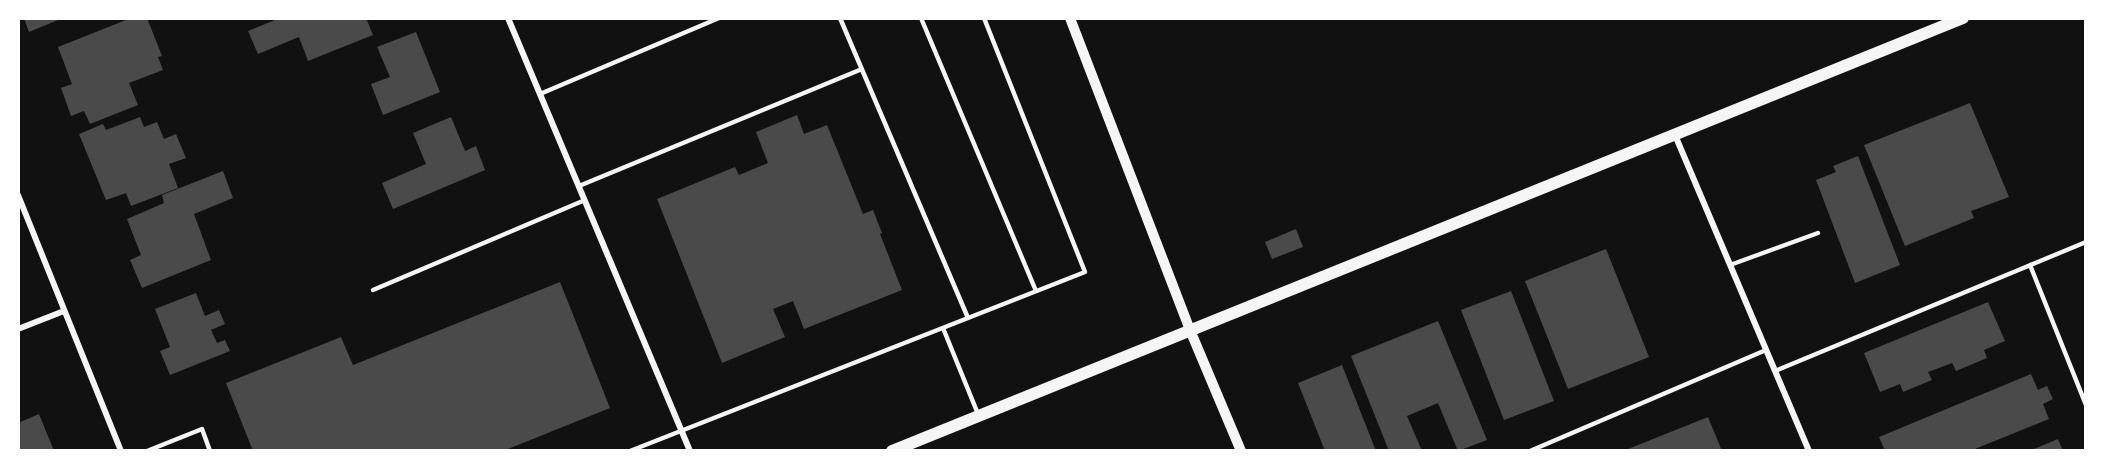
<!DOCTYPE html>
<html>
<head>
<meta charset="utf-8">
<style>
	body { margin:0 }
	#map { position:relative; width:2104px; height:469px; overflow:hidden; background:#111; font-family:"DM Sans",sans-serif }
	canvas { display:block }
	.frame { position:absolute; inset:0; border:20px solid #fff; pointer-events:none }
</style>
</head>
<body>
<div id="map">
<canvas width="2104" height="469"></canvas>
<div class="frame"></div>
</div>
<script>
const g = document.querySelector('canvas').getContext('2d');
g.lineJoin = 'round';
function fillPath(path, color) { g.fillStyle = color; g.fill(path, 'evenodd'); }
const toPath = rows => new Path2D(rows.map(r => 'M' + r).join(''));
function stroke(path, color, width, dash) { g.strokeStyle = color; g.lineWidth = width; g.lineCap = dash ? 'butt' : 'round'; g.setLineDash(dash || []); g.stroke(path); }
fillPath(toPath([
	[24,18,63,18,29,32],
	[131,18,147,18,162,56,158,57,163,70,129,83,138,105,90,124,84,111,71,116,61,88,72,84,58,47],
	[280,18,366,18,373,35,308,61,299,37,258,54,248,31],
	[416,32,440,92,383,115,371,84,390,77,377,47],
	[1970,103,2009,197,1971,211,1974,218,1905,246,1864,145],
	[797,115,804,134,827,125,863,214,873,210,882,233,880,234,902,290,804,329,793,301,773,309,785,337,722,363,657,199,735,167,739,175,768,163,756,132],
	[140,117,144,127,157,122,164,139,176,134,186,158,169,164,178,188,131,206,126,193,106,200,79,134,103,124,106,130],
	[451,117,465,151,476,146,485,170,393,209,382,183,426,164,413,133],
	[1858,156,1900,265,1855,283,1816,180,1836,172,1833,166],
	[223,171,233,198,194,214,211,260,142,288,130,260,141,255,127,219,164,203,162,195],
	[1296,229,1303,247,1272,259,1265,242],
	[1606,249,1649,357,1568,389,1525,281],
	[560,282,610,408,503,451,253,451,226,383,341,337,353,365],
	[1511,291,1554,401,1504,420,1461,310],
	[196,293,205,316,219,310,225,324,211,330,217,343,225,340,230,351,170,375,160,351,170,347,155,309],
	[1988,302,2005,341,1984,350,1987,358,1956,371,1952,363,1928,372,1932,380,1903,392,1900,384,1880,392,1864,353],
	[1438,321,1487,440,1458,451,1438,403,1407,416,1422,451,1389,451,1351,356],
	[1342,365,1376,451,1325,451,1298,383],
	[2031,374,2038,390,2047,386,2053,399,2043,404,2049,419,1970,451,1885,451,1879,437],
	[39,414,54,451,18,451,18,423],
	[1708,417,1722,451,1623,451],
	[2058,439,2063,451,2029,451]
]), '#4a4a4a');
stroke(toPath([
	[921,18,1036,291],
	[540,94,719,18],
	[579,186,862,69],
	[1730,265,1818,233],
	[2030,265,2086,405],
	[373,290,585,200],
	[968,318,1085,272,984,18],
	[943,328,978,414],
	[1775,371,2086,242],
	[147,451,202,429,210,451],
	[630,451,968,318,840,18],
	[1530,451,1766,350]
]), '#f5f5f5', 4.5);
stroke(toPath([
	[508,18,690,451],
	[1675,135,1809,451],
	[18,195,121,451],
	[18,329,64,311]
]), '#f5f5f5', 6);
stroke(toPath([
	[1070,18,1190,330,1241,451]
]), '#f5f5f5', 10);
stroke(toPath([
	[892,451,1963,18]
]), '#f5f5f5', 12);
</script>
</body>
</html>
